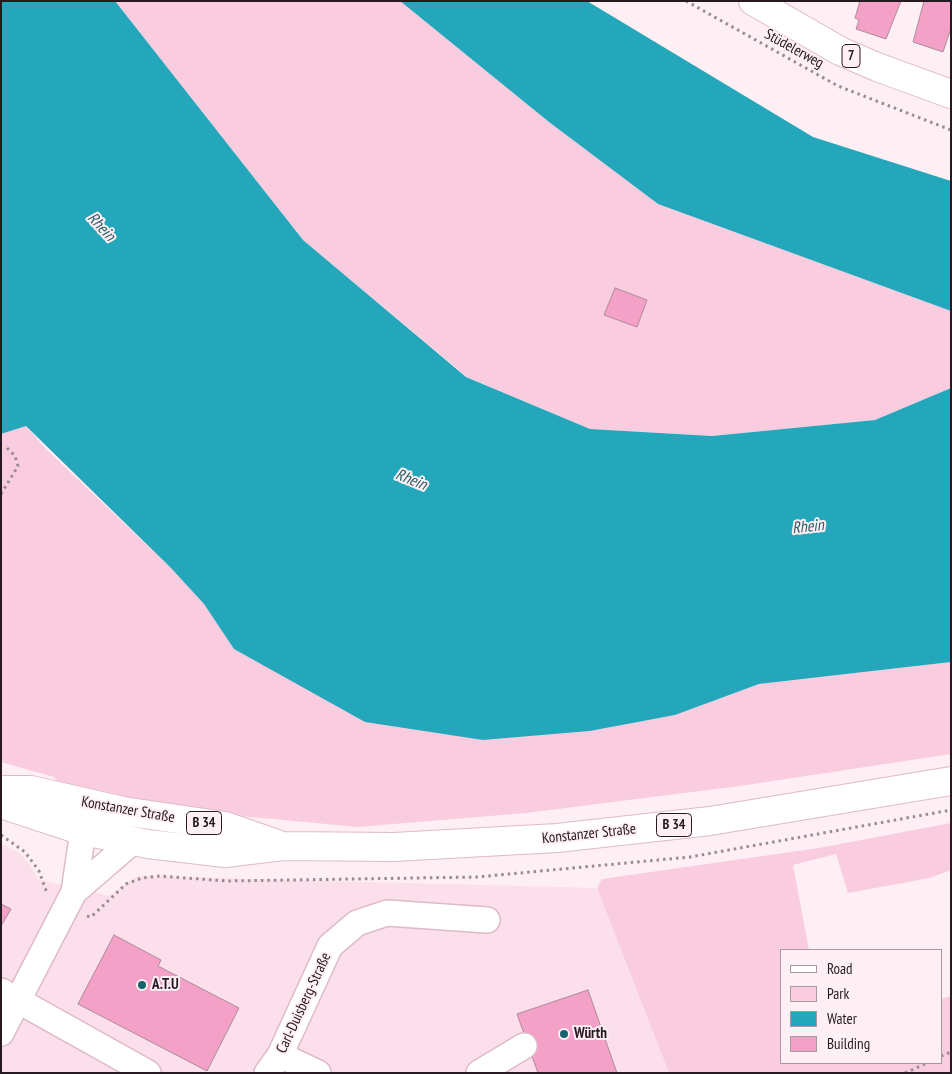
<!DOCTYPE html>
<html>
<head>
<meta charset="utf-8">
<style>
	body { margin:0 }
	#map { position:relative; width:952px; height:1074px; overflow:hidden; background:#feeff5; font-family:"PT Sans Narrow",sans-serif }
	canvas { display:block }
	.frame { position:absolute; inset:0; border:2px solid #26191f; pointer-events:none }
	.legend { position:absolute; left:780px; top:949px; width:162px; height:115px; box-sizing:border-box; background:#feeff5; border:1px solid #a8999f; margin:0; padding:6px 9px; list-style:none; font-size:15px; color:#26191f }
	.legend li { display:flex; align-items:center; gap:10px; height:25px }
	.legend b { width:25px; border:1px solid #a8999f }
</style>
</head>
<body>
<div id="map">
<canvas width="952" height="1074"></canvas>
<div class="frame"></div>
<ul class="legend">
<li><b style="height:6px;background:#fff"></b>Road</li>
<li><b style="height:14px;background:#facce0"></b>Park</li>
<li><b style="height:14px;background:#25a7bb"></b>Water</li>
<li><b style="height:14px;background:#f3a1c7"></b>Building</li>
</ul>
</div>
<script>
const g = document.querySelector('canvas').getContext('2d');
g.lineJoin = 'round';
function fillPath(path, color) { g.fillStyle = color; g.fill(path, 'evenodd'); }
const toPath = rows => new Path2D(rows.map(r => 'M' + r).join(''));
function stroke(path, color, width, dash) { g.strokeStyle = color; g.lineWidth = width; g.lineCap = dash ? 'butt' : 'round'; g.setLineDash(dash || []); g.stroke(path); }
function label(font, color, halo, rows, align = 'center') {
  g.font = font + ' "PT Sans Narrow",sans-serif'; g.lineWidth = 4; g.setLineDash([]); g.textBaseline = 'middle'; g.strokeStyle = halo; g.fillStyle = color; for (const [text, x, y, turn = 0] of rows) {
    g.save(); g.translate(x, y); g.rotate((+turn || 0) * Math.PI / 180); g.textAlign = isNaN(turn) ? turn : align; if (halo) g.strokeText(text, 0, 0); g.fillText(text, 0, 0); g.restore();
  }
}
fillPath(toPath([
	[1,844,20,853,31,866,38,879,109,896,137,876,597,888,669,1073,1,1073]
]), '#fbdfeb');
fillPath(toPath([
	[115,1,400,1,549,122,658,204,951,311,951,388,875,420,712,436,590,429,467,377,303,240],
	[26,426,46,449,171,568,204,604,234,649,291,679,483,740,590,731,675,715,759,684,951,662,951,754,740,786,526,813,358,827,198,812,118,801,58,782,54,777,1,762,1,434],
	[951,823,951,870,930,878,848,893,836,854,793,865,809,950,781,950,781,1063,941,1063,941,999,951,996,951,1073,669,1073,597,888,602,879,819,848]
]), '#facce0');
fillPath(toPath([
	[1,1,115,1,303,240,466,377,590,429,712,436,875,420,951,388,951,662,759,684,675,715,590,731,483,740,365,722,234,649,204,604,171,568,26,426,1,434],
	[400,1,587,1,813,137,951,181,951,311,658,204,549,122]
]), '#25a7bb');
const building = toPath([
	[860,1,901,1,886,39,856,29,859,20,855,18,860,1],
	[924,1,951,1,951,28,943,52,913,42,924,1],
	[615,288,647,300,637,327,604,315,615,288],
	[1,904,11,909,1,926,1,904],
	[114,935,161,960,158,966,239,1008,207,1071,78,1004,114,935],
	[588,990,617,1073,538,1073,517,1014,588,990]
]);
fillPath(building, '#f3a1c7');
stroke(building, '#ae8b9a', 1);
const minor = toPath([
	[74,892,132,842],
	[1,991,148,1073],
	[1,1033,74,892,83,831,101,822],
	[280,1055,318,1073],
	[267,1073,280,1055,330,946,357,923,387,913,487,920],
	[479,1073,524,1046]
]);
const major = toPath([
	[753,1,840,51,877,67,951,94],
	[1,790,31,790,123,811,225,826,277,844],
	[1,804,83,831,148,844,225,853,283,846,394,847,557,838,710,821,951,781]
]);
stroke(minor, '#dfbaca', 28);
stroke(major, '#dfbaca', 30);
stroke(toPath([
	[686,1,838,86,951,130],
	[1,494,18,466,15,456,6,447],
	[1,835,25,852,39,871,47,893],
	[87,916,91,917,126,884,142,878,160,876,227,881,477,877,690,857,951,810],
	[941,1056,951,1052],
	[905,1073,927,1063]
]), '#998b91', 3, [2.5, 4]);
stroke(minor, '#fff', 25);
stroke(major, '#fff', 28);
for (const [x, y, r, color] of [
	[142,985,5,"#16626d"],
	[564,1034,5,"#16626d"]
]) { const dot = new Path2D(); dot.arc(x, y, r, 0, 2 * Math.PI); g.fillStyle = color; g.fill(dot); stroke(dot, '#feeff5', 2); }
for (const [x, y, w] of [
	[851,56,18],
	[204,823,35],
	[674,825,35]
]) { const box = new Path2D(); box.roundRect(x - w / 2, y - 11.5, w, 23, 4); g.fillStyle = '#feeff5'; g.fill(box); stroke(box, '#26191f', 1); }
label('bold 14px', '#26191f', null, [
	["7",851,56],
	["B 34",204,823],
	["B 34",674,825]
]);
label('15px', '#26191f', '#feeff5', [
	["Stüdelerweg",794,49,29],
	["Konstanzer Straße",128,810,10],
	["Konstanzer Straße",589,834,-6],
	["Carl-Duisberg-Straße",304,1003,-65]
]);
label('bold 15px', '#26191f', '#feeff5', [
	["A.T.U",152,985],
	["Würth",574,1034]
], 'left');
label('italic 16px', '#2c5e67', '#feeff5', [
	["Rhein",101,227,47],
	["Rhein",411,480,22],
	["Rhein",808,527,-6]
]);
</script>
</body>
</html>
